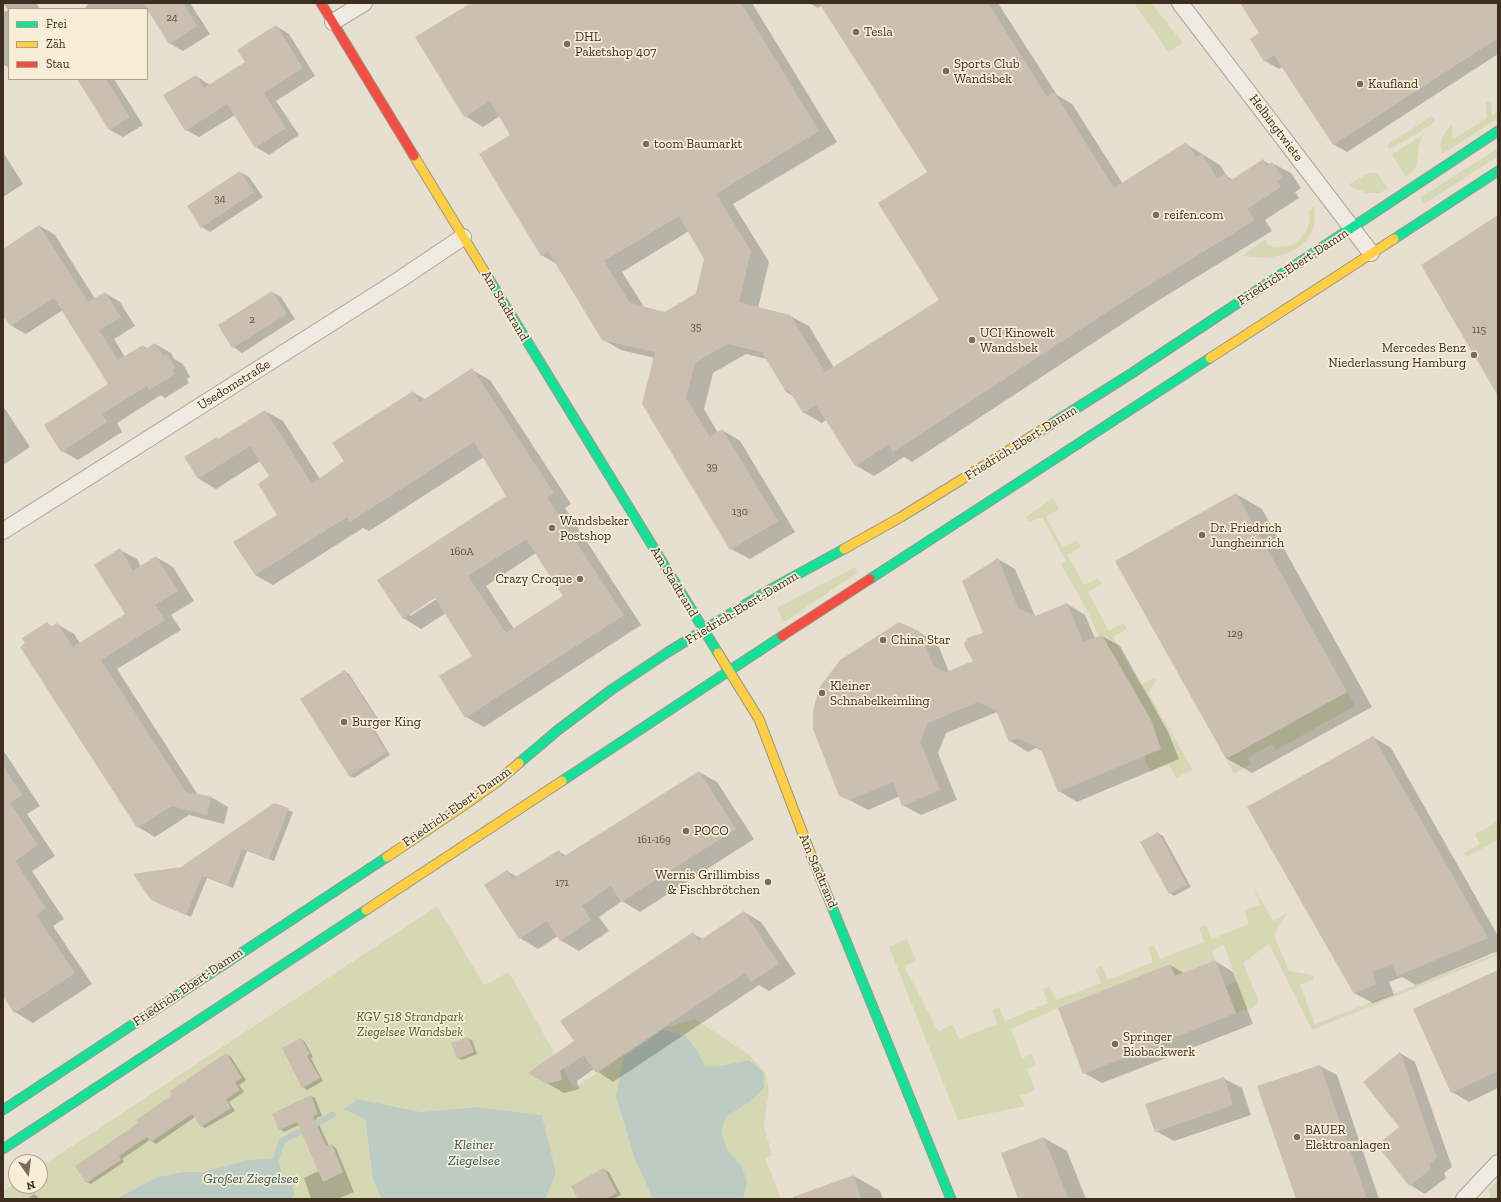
<!DOCTYPE html>
<html>
<head>
<meta charset="utf-8">
<style>
	body { margin:0 }
	#map { position:relative; width:1501px; height:1202px; overflow:hidden; background:#e7e0d1; font-family:"Zilla Slab",serif }
	canvas { display:block }
	.frame { position:absolute; inset:0; border:4px solid #3d2e20; pointer-events:none }
	.legend { position:absolute; left:8px; top:8px; width:140px; height:72px; box-sizing:border-box; background:#f7eed8; border:1px solid #ada18e; margin:0; padding:5px 7px; list-style:none; font-size:12px; color:#3d2e20 }
	.legend li { display:flex; align-items:center; gap:8px; height:20px }
	.legend b { width:20px; border:1px solid #ada18e }
	.north { position:absolute; left:8px; top:1154px; width:40px; height:40px; box-sizing:border-box; background:#f7eed8; border:1px solid #ada18e; border-radius:50%; rotate:166deg; font-size:11px; font-weight:700; line-height:16px; text-align:center; color:#3d2e20 }
	.north::after { content:''; display:block; margin:auto; width:14px; height:18px; background:#786c5e; clip-path:polygon(50% 0,100% 100%,50% 72%,0 100%) }
</style>
</head>
<body>
<div id="map">
<canvas width="1501" height="1202"></canvas>
<div class="frame"></div>
<ul class="legend">
<li><b style="height:5px;background:#16e098"></b>Frei</li>
<li><b style="height:5px;background:#ffcf43"></b>Zäh</li>
<li><b style="height:5px;background:#f24e42"></b>Stau</li>
</ul>
<div class="north">N</div>
</div>
<script>
const g = document.querySelector('canvas').getContext('2d');
g.lineJoin = 'round';
function fillPath(path, color) { g.fillStyle = color; g.fill(path, 'evenodd'); }
const toPath = rows => new Path2D(rows.map(r => 'M' + r).join(''));
function stroke(path, color, width, dash) { g.strokeStyle = color; g.lineWidth = width; g.lineCap = dash ? 'butt' : 'round'; g.setLineDash(dash || []); g.stroke(path); }
function label(font, color, halo, rows, align = 'center') {
  g.font = font + ' "Zilla Slab",serif'; g.lineWidth = 3.5; g.setLineDash([]); g.textBaseline = 'middle'; g.strokeStyle = halo; g.fillStyle = color; for (const [text, x, y, turn = 0] of rows) {
    g.save(); g.translate(x, y); g.rotate((+turn || 0) * Math.PI / 180); g.textAlign = isNaN(turn) ? turn : align; if (halo) g.strokeText(text, 0, 0); g.fillText(text, 0, 0); g.restore();
  }
}
fillPath(toPath([
	[1134,3,1151,3,1183,43,1168,52],
	[1491,100,1492,115,1498,111,1498,118,1442,154,1440,145,1445,132,1452,125,1453,139,1487,118,1486,103],
	[1432,116,1435,120,1428,127,1390,149,1387,145],
	[1423,135,1419,145,1416,167,1409,175,1405,176,1392,154],
	[1498,148,1498,156,1424,204,1420,198],
	[1368,173,1377,173,1388,189,1379,193,1366,193,1348,185],
	[1314,207,1315,218,1313,230,1307,240,1298,248,1289,253,1268,258,1242,256,1265,240,1268,245,1274,247,1289,246,1297,242,1306,232,1310,220,1309,211],
	[1053,498,1059,509,1046,517,1063,548,1077,540,1081,547,1067,555,1084,585,1098,578,1102,584,1088,592,1109,631,1124,623,1127,629,1113,637,1140,685,1154,678,1156,680,1148,693,1193,770,1176,778,1169,765,1150,772,1144,756,1161,749,1151,720,1102,635,1098,636,1088,612,1061,564,1066,561,1042,517,1029,522,1026,517],
	[853,568,856,568,857,573,786,621,783,621,777,608],
	[1347,692,1355,706,1276,750,1272,744,1248,758,1251,764,1234,774,1226,759],
	[1498,821,1498,840,1466,857,1464,853,1480,844,1475,834],
	[1254,887,1273,921,1287,913,1274,935,1289,971,1313,975,1314,979,1300,985,1315,1024,1493,955,1498,948,1498,955,1312,1030,1269,944,1243,963,1257,997,1257,1003,1252,1008,1236,1013,1225,986,1237,981,1224,945,1212,950,1215,960,1175,976,1170,964,1058,1008,1011,1029,1022,1058,1032,1054,1036,1065,1027,1069,1035,1090,1020,1096,1025,1106,958,1120,889,947,907,939,916,961,904,966,938,1031,953,1025,959,1039,997,1024,992,1010,999,1007,1005,1021,1048,1003,1043,989,1050,987,1056,1000,1101,983,1095,969,1102,966,1108,980,1153,962,1148,948,1154,945,1160,959,1204,942,1199,928,1206,925,1212,939,1249,924,1244,910,1260,905],
	[437,906,484,985,509,972,574,1088,666,1027,695,1019,749,1055,765,1072,769,1090,764,1126,772,1155,765,1158,781,1199,743,1199,741,1165,728,1151,721,1133,726,1117,748,1103,749,1060,720,1066,705,1066,698,1052,616,1097,634,1157,653,1199,546,1199,556,1172,542,1115,476,1107,421,1112,358,1099,365,1119,373,1180,382,1199,290,1199,295,1195,285,1186,278,1158,248,1160,203,1172,183,1172,158,1177,115,1199,3,1199,3,1191,16,1183,16,1186,40,1186,40,1167],
	[1498,1181,1498,1199,1491,1198,1488,1190]
]), '#d6d7b3');
fillPath(toPath([
	[663,1030,686,1036,698,1052,705,1066,720,1066,749,1060,763,1072,764,1088,748,1103,726,1117,721,1133,728,1151,741,1165,747,1181,743,1199,653,1199,634,1157,616,1097,624,1057],
	[358,1099,421,1112,476,1107,542,1115,556,1172,546,1199,382,1199,373,1180,365,1119,344,1109],
	[278,1158,285,1186,292,1185,295,1195,290,1199,115,1199,158,1177,183,1172,203,1172,248,1160]
]), '#bcccc2');
fillPath(toPath([
	[3,3,36,3,40,9,9,9,8,67,3,64,3,13,8,10],
	[89,3,190,3,210,34,183,51,169,43,147,8,84,9],
	[473,3,752,3,837,142,733,204,769,262,758,308,790,316,809,326,834,368,940,300,928,172,822,6,818,8,809,3,998,3,1057,95,1072,104,1123,184,1186,144,1220,165,1227,176,1233,180,1263,160,1270,165,1272,163,1291,173,1301,188,1295,192,1299,198,1265,220,1272,231,1151,305,912,462,904,457,874,476,855,465,826,420,822,423,803,412,793,396,786,392,767,359,746,354,713,373,704,409,718,433,722,430,740,441,795,532,750,559,731,549,655,358,621,350,602,339,557,264,541,255,511,135,500,116,483,127,465,116],
	[689,231,705,259,696,294,666,313,644,307,622,272],
	[1241,3,1498,3,1498,54,1347,152,1333,144,1282,67,1279,69,1265,61,1251,39,1261,33],
	[276,26,289,34,315,76,276,101,299,135,269,155,256,147,235,115,199,137,186,130,196,76,210,85,246,63],
	[78,79,114,79,143,125,123,137,110,130],
	[3,152,23,184,3,197],
	[240,172,249,177,263,197,210,232,202,227],
	[40,226,55,235,95,299,105,293,120,302,135,326,114,339,125,357,143,346,148,349,155,344,171,353,174,359,183,364,190,377,187,379,189,383,165,398,161,395,117,423,122,432,78,460,62,451,110,384,63,310,26,334,10,325,3,314,3,250],
	[272,292,281,297,295,319,242,353,233,347,219,326],
	[472,370,490,380,571,504,565,508,641,625,484,727,466,717,473,657,446,613,421,629,403,618,507,496,484,457,369,531,363,528,273,585,255,575,279,515,270,477,260,461,216,489,199,479,217,438,220,440,265,411,283,421,320,479,346,461,413,392,426,400],
	[536,553,564,596,514,629,486,586],
	[439,595,440,597,410,616,410,613],
	[3,406,30,447,3,465],
	[1236,494,1262,509,1372,707,1252,773,1226,758],
	[120,550,137,559,141,567,156,557,173,567,194,601,171,615,181,630,117,669,198,795,211,797,228,807,224,824,189,815,155,837,138,827,48,624,53,627,57,624,74,634,80,643,126,614],
	[998,559,1015,569,1035,616,1067,604,1085,615,1095,638,1102,636,1120,646,1168,732,1179,759,1077,802,1059,791,1043,751,1036,748,1028,752,1010,741,997,712,946,733,938,753,957,800,921,815,903,805,900,796,868,810,840,795,918,632,937,642,949,672,975,662,985,634],
	[345,671,349,674,380,722,373,727,390,755,354,778,350,776,301,700],
	[1373,737,1391,748,1498,936,1498,951,1416,985,1402,977,1389,982,1394,995,1373,1003,1354,993],
	[3,750,40,806,27,814,55,856,32,871,64,919,53,926,92,984,33,1023,15,1012,3,994],
	[699,772,717,782,754,839,640,912,622,901,599,917,609,931,579,951,560,940,558,936,538,949,520,938,485,885,507,871,517,877,559,852,567,856],
	[274,804,293,812,274,861,247,851,233,888,207,878,191,917,157,903,181,868],
	[1158,833,1163,836,1191,887,1174,896,1170,893],
	[744,912,761,922,796,974,769,991,759,985,613,1082,594,1069,577,1081,579,1089,564,1093,530,1073,576,1042,693,934,703,939],
	[1215,961,1233,972,1253,1024,1102,1083,1084,1073,1170,965,1184,973],
	[1498,971,1498,1088,1469,1102,1452,1092],
	[467,1038,472,1040,477,1054,462,1060,458,1058],
	[301,1039,305,1042,313,1057,311,1058,323,1081,307,1090,303,1087],
	[1400,1053,1415,1062,1452,1167,1444,1173,1446,1178,1425,1194,1410,1185,1401,1127],
	[226,1054,231,1057,246,1080,239,1085,244,1092,229,1102,235,1111,205,1128,201,1126,195,1117,156,1144,150,1140,122,1159,124,1162,91,1184,86,1182,139,1123],
	[1320,1066,1337,1075,1379,1199,1298,1199],
	[1223,1078,1242,1088,1251,1115,1174,1141,1156,1131],
	[311,1096,315,1098,322,1116,316,1118,329,1146,332,1145,336,1148,354,1192,337,1199,311,1199,304,1178,319,1171,299,1125,284,1132,280,1129],
	[1044,1138,1067,1151,1086,1199,1019,1199],
	[604,1169,609,1172,621,1195,613,1199,579,1199],
	[854,1176,880,1191,883,1199,821,1199],
	[34,1194,40,1199,27,1199]
]), '#0003');
stroke(toPath([
	[276,1158,282,1141,333,1115]
]), '#bcccc2', 6);
fillPath(toPath([
	[143,3,183,3,197,26,169,44],
	[471,3,741,3,819,131,716,194,751,251,739,302,790,315,825,372,939,300,878,203,927,172,819,3,988,3,1047,97,1054,92,1114,188,1186,142,1196,157,1202,153,1217,178,1225,174,1230,181,1263,159,1267,166,1272,162,1283,178,1277,181,1281,187,1247,209,1255,220,1133,295,893,452,889,444,855,466,816,405,803,413,789,390,786,392,762,352,727,344,695,363,686,398,710,437,722,429,778,521,730,550,642,404,655,352,602,340,548,251,541,256,479,154,510,135,490,101,464,117,415,37],
	[679,216,704,259,696,293,665,312,630,303,604,261],
	[1240,3,1498,3,1498,38,1333,145,1274,55,1264,62,1250,39,1259,33],
	[276,25,303,68,264,93,286,128,255,148,227,104,185,131,163,95,196,75,204,88,245,62,237,50],
	[77,79,106,79,130,117,109,130],
	[240,171,254,192,201,228,187,206],
	[1498,215,1498,396,1421,265],
	[39,225,88,302,105,292,121,317,99,330,118,360,143,345,145,349,155,343,163,356,167,354,175,368,172,370,175,374,149,390,147,386,102,414,107,422,61,452,44,425,108,384,54,298,10,326,3,316,3,249],
	[272,291,287,314,232,348,218,325],
	[472,368,554,493,547,498,624,615,465,718,439,676,472,656,435,598,403,619,377,580,506,496,474,442,350,522,347,517,255,575,233,542,277,515,258,484,269,476,250,446,198,479,184,457,217,437,218,439,265,410,312,484,344,461,332,443,413,391,420,402],
	[526,539,563,596,506,633,468,576],
	[1236,493,1347,692,1226,759,1115,561],
	[120,548,133,571,156,556,178,591,155,605,165,620,101,660,186,792,211,796,207,815,172,806,137,828,20,647,25,643,22,638,47,622,51,627,57,623,73,647,125,614,94,565],
	[998,558,1018,608,1036,616,1067,603,1083,642,1102,635,1151,720,1161,749,1058,792,1041,749,1017,738,1009,742,996,710,978,702,928,723,920,742,940,790,902,806,893,782,849,800,839,796,813,729,813,711,819,688,840,660,899,622,919,631,934,667,946,672,973,661,965,647,964,643,969,637,983,633,962,581],
	[345,670,377,720,369,725,387,752,349,776,300,699],
	[1373,736,1488,938,1397,976,1392,964,1372,972,1376,984,1354,994,1247,807],
	[3,766,22,795,10,803,38,845,15,861,46,908,36,915,75,973,14,1013,3,996],
	[699,771,736,829,621,902,611,886,582,906,591,920,560,941,547,921,519,939,484,885,507,870,512,879,559,850,563,857],
	[274,803,289,808,269,859,242,849,228,886,202,876,186,915,151,900,133,874,181,867],
	[1158,832,1187,885,1169,894,1140,842],
	[744,911,779,964,751,982,745,973,596,1073,584,1055,560,1071,562,1080,546,1084,528,1073,574,1041,560,1021,693,932,699,941],
	[1215,960,1236,1013,1083,1074,1058,1008,1170,964,1175,976],
	[1498,970,1498,1071,1451,1093,1413,1009],
	[468,1037,474,1052,457,1059,451,1043],
	[301,1038,310,1054,307,1056,320,1078,302,1088,282,1048],
	[1400,1052,1437,1158,1429,1164,1431,1169,1409,1186,1377,1145,1399,1127,1363,1082],
	[226,1053,242,1078,235,1082,240,1090,226,1099,231,1108,201,1127,192,1114,151,1142,147,1137,119,1156,121,1160,86,1183,75,1166,138,1123,136,1120,172,1095,170,1091],
	[1320,1065,1344,1133,1367,1199,1296,1199,1257,1086],
	[1224,1077,1233,1105,1155,1132,1145,1104],
	[311,1095,318,1114,313,1116,326,1146,332,1144,343,1172,323,1182,297,1122,279,1130,272,1114],
	[1044,1137,1068,1199,1018,1199,1001,1153],
	[604,1168,617,1193,605,1199,578,1199,571,1186],
	[854,1175,861,1199,793,1199,793,1197]
]), '#cbbfb2');
const street = toPath([
	[1180,3,1371,253],
	[333,22,364,3],
	[3,531,399,280,463,237],
	[1464,1199,1498,1163]
]);
const fast = toPath([
	[1394,239,1498,171],
	[489,279,718,653],
	[1045,428,1129,375,1498,131],
	[870,579,1210,358],
	[519,763,558,730,611,690,668,652,771,589,844,549],
	[562,781,782,636],
	[811,855,951,1199],
	[3,1110,387,857],
	[3,1149,366,910]
]);
const slow = toPath([
	[414,156,489,279],
	[1210,358,1394,239],
	[844,549,901,517,1045,428],
	[718,653,759,719,811,855],
	[387,857,463,806,497,782,519,763],
	[366,910,562,781]
]);
const jam = toPath([
	[321,3,414,156],
	[782,636,870,579]
]);
stroke(street, '#ada599', 18);
stroke(fast, '#9c958a', 11);
stroke(slow, '#9c958a', 11);
stroke(jam, '#9c958a', 11);
stroke(street, '#efebe3', 16);
stroke(fast, '#16e098', 9);
stroke(slow, '#ffcf43', 9);
stroke(jam, '#f24e42', 9);
for (const [x, y, r, color] of [
	[856,32,4,"#786c5e"],
	[567,44,4,"#786c5e"],
	[946,71,4,"#786c5e"],
	[1360,84,4,"#786c5e"],
	[646,144,4,"#786c5e"],
	[1156,215,4,"#786c5e"],
	[972,340,4,"#786c5e"],
	[1474,355,4,"#786c5e"],
	[552,528,4,"#786c5e"],
	[1202,535,4,"#786c5e"],
	[580,579,4,"#786c5e"],
	[883,640,4,"#786c5e"],
	[822,693,4,"#786c5e"],
	[344,722,4,"#786c5e"],
	[686,831,4,"#786c5e"],
	[768,882,4,"#786c5e"],
	[1115,1044,4,"#786c5e"],
	[1297,1137,4,"#786c5e"]
]) { const dot = new Path2D(); dot.arc(x, y, r, 0, 2 * Math.PI); g.fillStyle = color; g.fill(dot); stroke(dot, '#f7eed8', 1.5); }
label('11px', '#605244', null, [
	["24",172,18],
	["34",220,199],
	["2",252,320],
	["35",696,327],
	["115",1479,330],
	["39",712,467],
	["130",740,512],
	["160A",462,552],
	["129",1235,634],
	["161-169",654,840],
	["171",562,883]
]);
label('13px', '#3d2e20', '#f7eed8', [
	["Tesla",864,32],
	["DHL",575,37],
	["Paketshop 407",575,52],
	["Sports Club",954,64],
	["Wandsbek",954,79],
	["Kaufland",1368,84],
	["toom Baumarkt",654,144],
	["reifen.com",1164,215],
	["UCI Kinowelt",980,333],
	["Wandsbek",980,348],
	["Mercedes Benz",1466,348,"right"],
	["Niederlassung Hamburg",1466,363,"right"],
	["Wandsbeker",560,521],
	["Postshop",560,536],
	["Dr. Friedrich",1210,528],
	["Jungheinrich",1210,543],
	["Crazy Croque",572,579,"right"],
	["China Star",891,640],
	["Kleiner",830,686],
	["Schnabelkeimling",830,701],
	["Burger King",352,722],
	["POCO",694,831],
	["Wernis Grillimbiss",760,875,"right"],
	["& Fischbrötchen",760,890,"right"],
	["Springer",1123,1037],
	["Biobackwerk",1123,1052],
	["BAUER",1305,1130],
	["Elektroanlagen",1305,1145]
], 'left');
label('13px', '#3d2e20', '#f7eed8', [
	["Helbingtwiete",1276,128,53],
	["Friedrich-Ebert-Damm",1293,267,-33],
	["Am Stadtrand",505,306,59],
	["Usedomstraße",234,385,-32],
	["Friedrich-Ebert-Damm",1021,443,-32],
	["Am Stadtrand",674,582,59],
	["Friedrich-Ebert-Damm",742,608,-31],
	["Friedrich-Ebert-Damm",457,807,-35],
	["Am Stadtrand",818,871,67],
	["Friedrich-Ebert-Damm",188,987,-34]
]);
label('italic 13px', '#4d5a26', '#f7eed8', [
	["KGV 518 Strandpark",410,1017],
	["Ziegelsee Wandsbek",410,1032]
]);
label('italic 14px', '#2f5d5a', '#f7eed8', [
	["Kleiner",474,1145],
	["Ziegelsee",474,1161],
	["Großer Ziegelsee",251,1179]
]);
</script>
</body>
</html>
